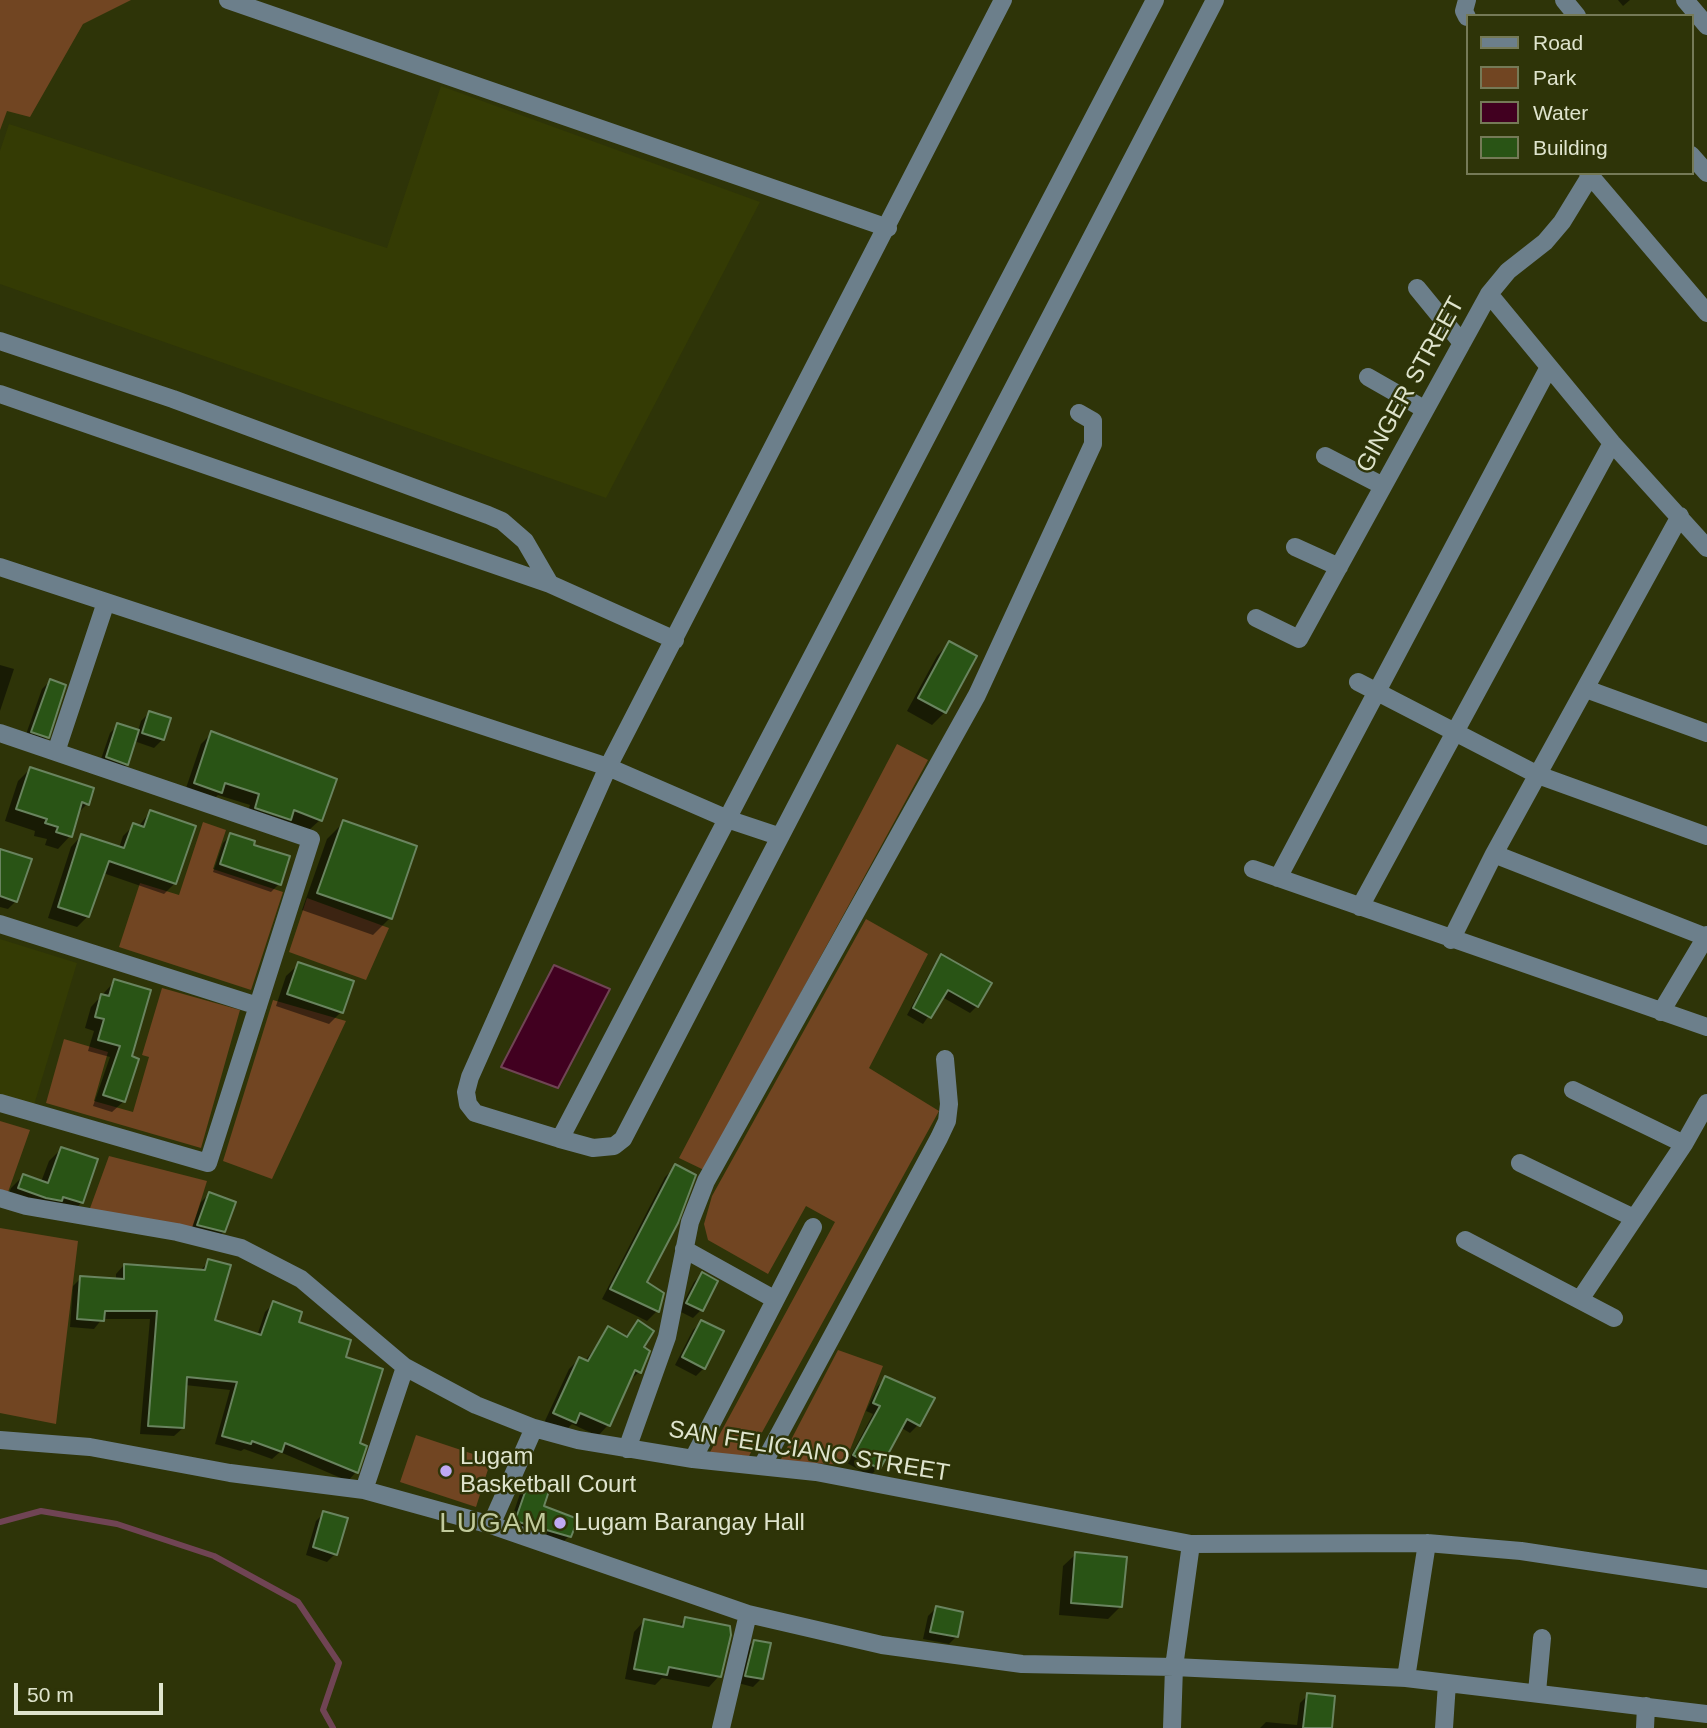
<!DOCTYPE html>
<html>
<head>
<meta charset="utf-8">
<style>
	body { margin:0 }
	#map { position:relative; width:1707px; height:1728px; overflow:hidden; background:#2e3408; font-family:Arial,sans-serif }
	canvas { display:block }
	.legend { position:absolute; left:1466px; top:14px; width:228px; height:161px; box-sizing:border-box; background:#2e3408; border:2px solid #757a57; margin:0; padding:9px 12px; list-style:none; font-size:21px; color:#dfe4cd }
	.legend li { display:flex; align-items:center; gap:14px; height:35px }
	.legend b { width:35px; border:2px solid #757a57 }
	.scale { position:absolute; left:14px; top:1683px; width:149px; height:32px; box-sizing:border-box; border:4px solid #dfe4cd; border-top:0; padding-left:9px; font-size:21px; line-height:24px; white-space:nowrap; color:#dfe4cd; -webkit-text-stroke:5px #2e3408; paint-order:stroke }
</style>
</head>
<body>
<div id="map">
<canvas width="1707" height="1728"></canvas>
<ul class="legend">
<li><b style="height:9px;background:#6c7f8b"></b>Road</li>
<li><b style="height:19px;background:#714522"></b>Park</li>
<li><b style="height:19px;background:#410020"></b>Water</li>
<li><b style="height:19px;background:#295415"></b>Building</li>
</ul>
<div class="scale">50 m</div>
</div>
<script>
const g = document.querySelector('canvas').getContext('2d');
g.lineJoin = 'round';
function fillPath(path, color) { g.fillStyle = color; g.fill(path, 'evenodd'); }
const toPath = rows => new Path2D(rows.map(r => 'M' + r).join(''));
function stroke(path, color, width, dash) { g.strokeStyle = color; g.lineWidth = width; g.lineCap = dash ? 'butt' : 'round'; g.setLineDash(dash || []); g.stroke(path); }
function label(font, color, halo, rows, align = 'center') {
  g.font = font + ' Arial,sans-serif'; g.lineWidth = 5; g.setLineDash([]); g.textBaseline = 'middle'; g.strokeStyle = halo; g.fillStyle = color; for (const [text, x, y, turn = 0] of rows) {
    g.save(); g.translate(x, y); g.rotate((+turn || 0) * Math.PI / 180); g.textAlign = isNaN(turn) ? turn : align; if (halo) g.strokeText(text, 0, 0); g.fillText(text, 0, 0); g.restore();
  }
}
fillPath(toPath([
	[441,86,760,202,606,498,0,284,0,151,9,124,387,248],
	[0,939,77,963,34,1105,0,1095]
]), '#343b04');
fillPath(toPath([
	[0,0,131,0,83,24,30,117,7,111,0,130],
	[897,744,928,760,704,1170,679,1158],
	[203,822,226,830,213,869,283,892,251,990,119,947,140,883,179,895],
	[307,898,389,928,366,980,289,952],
	[866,919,928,954,869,1068,939,1111,749,1456,709,1454,835,1222,806,1206,768,1274,708,1240,704,1224,712,1196],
	[162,988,240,1010,201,1148,46,1103,64,1039,108,1052,94,1101,133,1112,149,1057,142,1055],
	[273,1000,346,1021,272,1179,223,1161],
	[0,1121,30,1130,7,1195,0,1193],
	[109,1156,207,1181,192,1229,89,1211],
	[0,1228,78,1241,56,1424,0,1413],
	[838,1350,883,1366,844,1465,780,1461],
	[416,1435,491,1460,476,1507,400,1482]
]), '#714522');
const water = toPath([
	[554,965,610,989,558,1088,501,1067,554,965]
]);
fillPath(water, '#410020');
stroke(water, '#704454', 2);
fillPath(toPath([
	[1618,0,1630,0,1623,6],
	[949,643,975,657,945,712,932,725,907,711,937,656],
	[0,665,14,669,0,711],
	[50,681,47,737,39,745,24,740,42,689],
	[149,713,169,719,162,740,154,748,134,741,127,764,119,772,99,765,110,733,118,725,138,731,141,721],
	[212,733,320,820,309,830,245,819,250,805,218,795,210,803,184,794,201,744],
	[30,769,87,804,77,814,70,836,58,849,45,845,47,839,34,836,35,831,5,821,18,781],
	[150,812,175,883,164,894,103,873,88,916,77,927,48,918,71,847,81,836,119,848,123,836,134,825,138,827],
	[344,822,390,918,373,935,302,910,327,839],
	[231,835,252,846,279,884,271,892,213,872,223,843],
	[0,850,16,901,8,909,0,907],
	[942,956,977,1006,970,1013,942,997,923,1024,907,1015,935,963],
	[299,964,341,1012,329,1024,276,1006,286,976],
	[115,981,130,1058,124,1101,112,1112,93,1106,110,1057,88,1051,94,1031,85,1028,91,1007],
	[61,1149,95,1161,81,1203,69,1215,6,1201,11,1188,23,1176,41,1182,49,1161],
	[676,1166,645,1283,662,1293,657,1311,647,1321,602,1299,665,1177],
	[209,1194,224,1231,216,1240,190,1233,201,1202],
	[209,1261,213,1321,257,1336,265,1312,274,1303,344,1358,358,1444,356,1472,348,1481,280,1452,272,1459,244,1449,241,1451,215,1444,230,1390,185,1385,183,1428,174,1436,140,1434,150,1319,102,1319,94,1329,70,1327,73,1286,81,1278,116,1280,116,1274,124,1265,200,1271],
	[702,1274,716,1282,701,1310,693,1318,679,1311,694,1282],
	[638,1322,642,1348,639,1372,628,1382,608,1425,598,1436,572,1424,564,1432,544,1423,569,1369,579,1359,585,1361,609,1329,624,1338],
	[701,1322,704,1368,696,1376,675,1365,693,1330],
	[886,1378,918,1425,910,1433,900,1427,878,1468,870,1476,847,1463,873,1414,866,1411,878,1386],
	[530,1480,542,1508,569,1536,561,1544,508,1529,522,1488],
	[324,1513,335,1554,327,1562,306,1555,316,1521],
	[1076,1554,1120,1607,1108,1619,1059,1615,1063,1566],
	[936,1608,957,1636,949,1644,923,1639,928,1616],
	[686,1619,719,1676,709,1687,662,1678,655,1685,625,1679,634,1632,644,1621,678,1627],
	[754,1641,761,1679,753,1687,738,1683,746,1649],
	[1308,1695,1330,1728,1260,1728,1266,1722,1297,1725,1300,1703]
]), '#0007');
stroke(toPath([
	[0,1522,41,1511,117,1524,214,1556,298,1602,339,1663,323,1710,333,1728]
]), '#704454', 6);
const building = toPath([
	[949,641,977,656,946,713,918,698,949,641],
	[50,679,66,685,49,738,31,732,50,679],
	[149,711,171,718,164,740,142,733,149,711],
	[117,723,139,730,128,765,106,757,117,723],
	[211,731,337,779,322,821,294,810,291,820,255,808,259,794,225,783,222,793,194,783,211,731],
	[30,767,94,788,89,805,82,802,72,837,56,832,58,827,45,823,47,819,16,809,30,767],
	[150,810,196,826,176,884,109,861,89,917,58,907,81,834,124,848,133,823,144,827,150,810],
	[343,820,417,846,392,919,317,893,343,820],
	[230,833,255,841,254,845,290,856,281,885,220,864,230,833],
	[0,849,32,859,17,902,0,896,0,849],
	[941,954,992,983,978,1007,948,990,931,1018,913,1008,941,954],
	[298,962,354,981,343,1013,287,994,298,962],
	[114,979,151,990,132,1056,139,1059,125,1102,103,1095,120,1046,98,1040,104,1019,95,1017,101,994,109,996,114,979],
	[61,1147,98,1159,83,1203,63,1197,62,1201,46,1198,18,1188,23,1174,48,1183,61,1147],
	[675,1164,696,1175,678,1223,647,1282,664,1293,659,1312,610,1289,675,1164],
	[209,1192,236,1202,225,1232,197,1225,209,1192],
	[208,1259,231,1265,215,1320,261,1335,273,1301,302,1312,299,1322,351,1340,346,1357,383,1369,360,1443,367,1446,358,1473,285,1443,282,1452,252,1441,251,1444,222,1436,237,1382,187,1377,184,1428,148,1426,157,1311,105,1311,104,1321,77,1319,80,1276,124,1279,124,1264,205,1270,208,1259],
	[702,1272,718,1281,703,1311,686,1303,702,1272],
	[638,1320,654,1331,644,1347,650,1351,641,1373,635,1370,610,1426,580,1413,576,1423,553,1413,579,1357,588,1361,608,1326,627,1337,638,1320],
	[701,1320,724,1331,705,1369,682,1357,701,1320],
	[885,1376,935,1398,920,1426,907,1419,880,1469,853,1455,880,1406,873,1403,885,1376],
	[530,1478,551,1485,544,1506,578,1519,571,1537,515,1521,530,1478],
	[323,1511,348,1518,337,1555,313,1547,323,1511],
	[1075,1552,1127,1557,1122,1607,1071,1603,1075,1552],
	[936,1606,963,1612,958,1637,930,1632,936,1606],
	[685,1617,730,1626,731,1635,721,1677,669,1667,667,1675,634,1669,644,1619,683,1627,685,1617],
	[754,1640,771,1643,763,1679,745,1676,754,1640],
	[1307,1693,1335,1696,1332,1728,1303,1728,1307,1693]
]);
fillPath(building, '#295415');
stroke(building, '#69845f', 2);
stroke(toPath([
	[228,0,888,228],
	[1155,0,560,1139,593,1148,614,1146,623,1139,1215,0],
	[1467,0,1464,11,1467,17],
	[1564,0,1577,16],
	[1685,0,1707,26],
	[1691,155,1707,173],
	[1588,173,1707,313],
	[1417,288,1462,343],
	[1489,294,1612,443,1707,548],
	[0,341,173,399,488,515,502,521,525,541,550,584],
	[1368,377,1424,409],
	[0,394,550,584,675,640],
	[1325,456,1383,486],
	[1295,547,1339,567],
	[0,567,608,767,1003,0],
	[1256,618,1299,639,1489,294,1508,271,1545,242,1562,222,1592,173],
	[1358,682,1538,775,1707,836],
	[1586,689,1707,733],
	[0,733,311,839,208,1163,0,1103],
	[56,752,106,602],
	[1494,854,1706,937],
	[1253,869,1707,1027],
	[1278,878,1549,367],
	[1360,907,1612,443],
	[0,924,258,1006],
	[1451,940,1494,854,1680,516],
	[1661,1012,1707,935],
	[1573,1090,1684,1144],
	[560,1139,475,1113,468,1104,466,1092,470,1077,608,767,730,820,778,836],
	[1520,1163,1634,1218],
	[0,1198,26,1206,177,1232,241,1248,301,1279,405,1367,476,1405,534,1428,578,1440,693,1459,816,1472,1191,1544,1427,1543,1521,1551,1707,1579],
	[1465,1240,1614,1318],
	[684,1249,774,1299],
	[1581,1298,1684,1144,1707,1103],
	[0,1440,90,1447,230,1473,364,1490,491,1525,748,1614,882,1645,1022,1664,1174,1667,1406,1678,1707,1714],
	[627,1449,667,1337,690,1222,706,1181,977,695,1093,444,1093,421,1079,413],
	[693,1459,813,1227],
	[762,1466,939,1138,947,1121,949,1104,945,1059],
	[364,1490,405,1367],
	[491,1525,534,1428],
	[1406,1678,1427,1543],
	[1537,1692,1542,1638],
	[721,1728,748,1614],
	[1172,1728,1174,1667,1191,1544],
	[1444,1728,1447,1683],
	[1645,1728,1646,1706]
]), '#6c7f8b', 18);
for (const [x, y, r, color] of [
	[446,1471,7,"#bfa9f4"],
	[560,1523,7,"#bfa9f4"]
]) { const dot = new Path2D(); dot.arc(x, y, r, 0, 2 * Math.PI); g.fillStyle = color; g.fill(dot); stroke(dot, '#2e3408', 2.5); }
label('24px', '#dfe4cd', '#2e3408', [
	["GINGER STREET",1411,385,-61],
	["SAN FELICIANO STREET",809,1452,9]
]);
label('24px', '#dfe4cd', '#2e3408', [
	["Lugam",460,1457],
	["Basketball Court",460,1485],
	["Lugam Barangay Hall",574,1523]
], 'left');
g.letterSpacing = '2px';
label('28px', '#c1ca9c', '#2e3408', [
	["LUGAM",494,1524]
]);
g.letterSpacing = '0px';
</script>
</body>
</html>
